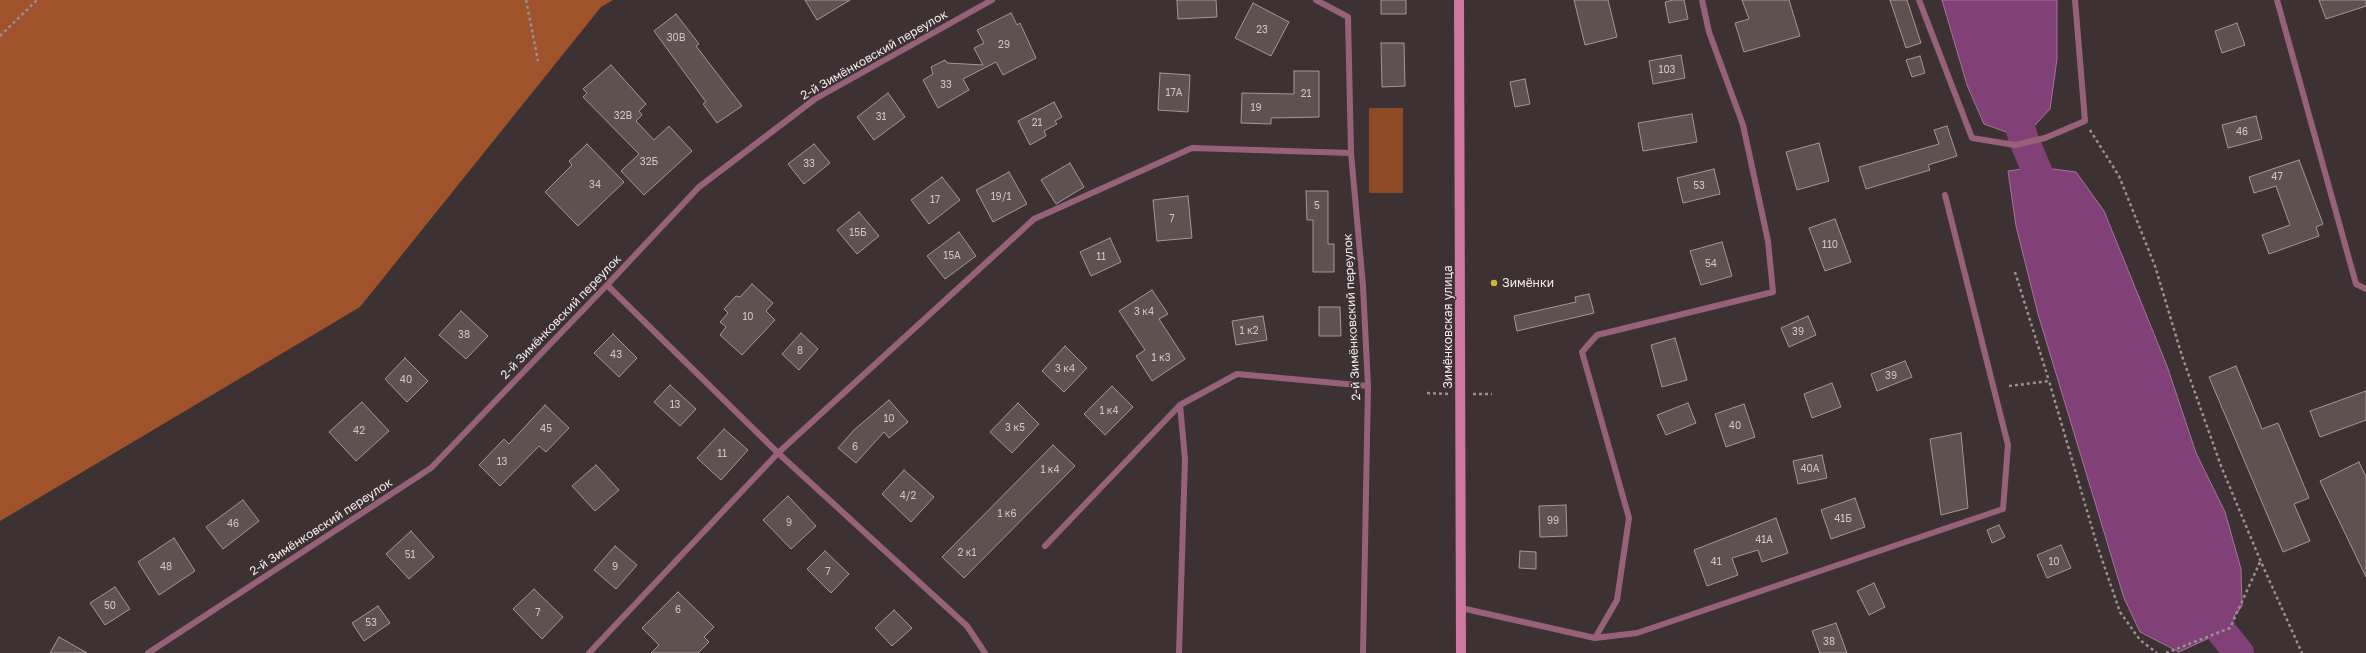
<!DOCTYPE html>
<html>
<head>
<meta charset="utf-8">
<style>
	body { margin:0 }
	canvas { display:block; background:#3c3233 }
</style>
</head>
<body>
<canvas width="2366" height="653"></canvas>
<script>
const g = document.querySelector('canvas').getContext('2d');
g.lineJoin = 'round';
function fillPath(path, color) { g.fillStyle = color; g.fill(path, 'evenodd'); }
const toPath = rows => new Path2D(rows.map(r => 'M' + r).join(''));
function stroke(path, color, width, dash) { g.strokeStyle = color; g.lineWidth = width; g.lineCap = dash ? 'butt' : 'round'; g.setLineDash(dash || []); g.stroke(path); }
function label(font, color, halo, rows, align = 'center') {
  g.font = font + ' "Golos Text",sans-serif'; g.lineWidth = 3; g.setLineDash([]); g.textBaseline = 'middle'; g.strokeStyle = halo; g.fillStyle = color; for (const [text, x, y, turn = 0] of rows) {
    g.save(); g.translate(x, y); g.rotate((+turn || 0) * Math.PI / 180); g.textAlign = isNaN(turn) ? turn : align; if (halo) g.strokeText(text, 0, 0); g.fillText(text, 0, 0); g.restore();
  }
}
fillPath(toPath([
	[1369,108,1403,108,1403,193,1369,193]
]), '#8e4925');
fillPath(toPath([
	[0,0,613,0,601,7,360,307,0,521]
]), '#a0522a');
const water = toPath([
	[1942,0,2057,0,2057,59,2050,109,2023,138,1984,124,1967,85,1942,0],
	[2037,167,2076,172,2104,211,2167,366,2196,453,2225,512,2241,569,2242,606,2222,632,2179,652,2140,632,2124,598,2038,314,2016,226,2008,171,2037,167]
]);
fillPath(water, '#814078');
stroke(water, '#a4749b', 1);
stroke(toPath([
	[2013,97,2023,138,2052,206],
	[2207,594,2222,632,2239,653]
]), '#814078', 30);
const building = toPath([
	[805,0,850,0,817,20,805,0],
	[1177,0,1216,0,1217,17,1178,19,1177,0],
	[1381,0,1406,0,1406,14,1381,14,1381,0],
	[1574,0,1608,0,1617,37,1585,45,1574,0],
	[1673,0,1684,0,1688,19,1669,23,1665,2,1673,0],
	[1742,0,1789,0,1800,36,1744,52,1735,23,1749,19,1742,0],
	[1890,0,1907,0,1921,43,1906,48,1890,0],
	[2319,0,2366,0,2366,6,2326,19,2319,0],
	[1253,3,1289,22,1271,56,1235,38,1253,3],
	[1011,13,1017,25,1020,23,1036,58,1003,75,996,62,963,79,969,90,938,108,923,80,933,74,931,67,945,60,947,63,983,65,974,48,984,43,977,30,1011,13],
	[676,14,699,44,696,46,742,106,717,123,703,104,706,102,654,31,676,14],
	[2237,23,2245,45,2222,53,2215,31,2237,23],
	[1381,43,1404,43,1405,86,1382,87,1381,43],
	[1681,55,1685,78,1653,84,1649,61,1681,55],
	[1920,56,1925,73,1912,77,1906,60,1920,56],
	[611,65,646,104,639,111,642,115,636,121,654,140,669,126,692,151,644,195,621,171,639,154,583,97,587,93,583,89,611,65],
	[1294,71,1319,71,1319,117,1271,118,1271,124,1241,123,1242,93,1294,94,1294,71],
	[1160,73,1190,75,1188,112,1158,110,1160,73],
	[1525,79,1530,104,1515,107,1510,82,1525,79],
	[888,93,905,117,874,140,857,117,888,93],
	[1054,102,1062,117,1055,121,1057,124,1044,131,1046,136,1030,145,1018,121,1054,102],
	[1692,114,1697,142,1643,151,1638,123,1692,114],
	[2256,116,2262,139,2228,148,2222,125,2256,116],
	[1947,126,1957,156,1928,165,1930,170,1866,189,1859,167,1939,144,1934,130,1947,126],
	[1819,143,1829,181,1797,190,1786,152,1819,143],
	[587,144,624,182,578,226,545,192,572,165,569,161,587,144],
	[814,144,830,163,804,184,788,164,814,144],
	[2299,160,2323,224,2316,227,2319,236,2269,254,2262,235,2290,225,2276,186,2254,193,2249,177,2299,160],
	[1070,163,1084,187,1056,204,1041,180,1070,163],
	[1714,169,1720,194,1683,203,1677,178,1714,169],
	[1009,172,1027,204,993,222,976,190,1009,172],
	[942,177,960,200,929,224,911,200,942,177],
	[1306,191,1328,191,1328,244,1334,244,1334,272,1313,272,1313,220,1307,220,1306,191],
	[1188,196,1192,238,1157,241,1153,200,1188,196],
	[859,212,879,236,857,254,837,230,859,212],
	[1835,219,1851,262,1825,271,1809,228,1835,219],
	[959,232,976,256,945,279,927,256,959,232],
	[1110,238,1121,262,1091,276,1080,252,1110,238],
	[1722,242,1732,276,1701,285,1690,251,1722,242],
	[752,284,773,303,766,311,775,320,742,355,720,335,726,327,720,322,728,313,724,309,736,296,740,297,752,284],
	[1152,290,1168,314,1159,319,1185,359,1152,381,1136,356,1145,350,1119,311,1152,290],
	[1589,294,1594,313,1517,331,1514,316,1576,302,1575,297,1589,294],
	[1319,307,1340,307,1341,336,1319,336,1319,307],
	[461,311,488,336,466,359,439,335,461,311],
	[1263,316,1267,340,1236,345,1232,321,1263,316],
	[1808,316,1816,335,1789,347,1781,328,1808,316],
	[801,333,818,349,799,370,782,354,801,333],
	[613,334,637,358,619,377,594,353,613,334],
	[1675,338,1687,380,1662,387,1651,345,1675,338],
	[1065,346,1087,368,1064,392,1042,371,1065,346],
	[405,358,428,381,407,402,385,379,405,358],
	[1905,361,1912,377,1877,391,1871,374,1905,361],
	[2236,366,2262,429,2278,423,2309,498,2294,504,2310,541,2283,552,2209,377,2236,366],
	[1832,383,1841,407,1812,418,1804,394,1832,383],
	[670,385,696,409,680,426,654,402,670,385],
	[1112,386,1133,407,1105,435,1084,414,1112,386],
	[2366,391,2366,420,2320,437,2310,411,2366,391],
	[889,400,908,422,889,438,884,432,856,463,838,448,854,430,889,400],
	[362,402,389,431,356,461,329,432,362,402],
	[1018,403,1039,424,1012,453,990,432,1018,403],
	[1688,403,1696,423,1666,435,1657,415,1688,403],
	[1744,404,1755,437,1726,447,1715,414,1744,404],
	[545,405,569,428,546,452,539,446,500,486,479,465,504,439,509,444,545,405],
	[724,429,748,450,721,480,697,458,724,429],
	[1961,433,1968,508,1941,515,1930,439,1961,433],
	[1053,445,1075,466,964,578,942,557,1053,445],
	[1822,455,1827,478,1798,484,1793,461,1822,455],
	[2359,462,2366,477,2366,577,2320,481,2359,462],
	[596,465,619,490,595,511,572,486,596,465],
	[904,470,934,497,911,522,882,494,904,470],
	[788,496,816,526,791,549,763,520,788,496],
	[1855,498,1865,527,1831,539,1821,510,1855,498],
	[243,500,259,521,223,549,206,527,243,500],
	[1566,505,1567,536,1540,537,1539,506,1566,505],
	[1776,518,1788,553,1762,562,1758,550,1732,558,1738,575,1707,586,1694,550,1776,518],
	[1999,525,2005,537,1992,543,1987,530,1999,525],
	[411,531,434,557,409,579,386,554,411,531],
	[174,538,195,571,159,595,138,562,174,538],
	[2061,545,2071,568,2047,578,2037,555,2061,545],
	[615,546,637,565,616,589,594,570,615,546],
	[825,551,849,574,831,593,807,569,825,551],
	[1520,551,1536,552,1536,569,1519,568,1520,551],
	[1874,583,1885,607,1869,615,1857,591,1874,583],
	[115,587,130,609,105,625,90,603,115,587],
	[534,589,563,617,542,639,513,609,534,589],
	[678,592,714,627,704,637,709,642,698,653,651,653,659,645,642,628,678,592],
	[378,606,390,623,364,641,352,623,378,606],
	[894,610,912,628,892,646,875,628,894,610],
	[1836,623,1847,653,1820,653,1812,631,1836,623],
	[59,637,87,653,50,653,59,637]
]);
fillPath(building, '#5c5250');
stroke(building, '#a39795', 1);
stroke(toPath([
	[526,0,538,61],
	[0,36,37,0],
	[2090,130,2119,176,2155,266,2182,356,2221,466,2261,562,2302,653],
	[2015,272,2049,381],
	[2009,386,2049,381,2097,545,2120,612,2140,640,2157,653],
	[1427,393,1448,394],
	[1473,394,1492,394],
	[2166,653,2230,628,2260,562]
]), '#989091', 2.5, [3, 3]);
stroke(toPath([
	[1316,0,1348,17,1351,153,1363,286,1368,386,1363,653],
	[1919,0,1972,138,2015,145,2045,138,2085,121,2075,0],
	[2277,0,2356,284,2366,289],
	[607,285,778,453,967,626,985,653],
	[1045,546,1180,405],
	[1461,608,1595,638,1637,633,2003,509,2008,445,1945,195],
	[1595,638,1617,600,1629,518,1582,352,1597,335,1773,292,1768,241,1743,125,1709,32,1702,0],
	[148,653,431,468,607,285,699,187,815,99,992,0],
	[589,653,778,453,1034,219,1192,148,1351,153],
	[1179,653,1185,459,1180,405,1237,374,1368,386]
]), '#98617a', 6);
stroke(toPath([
	[1459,0,1461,653]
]), '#cf77a1', 10);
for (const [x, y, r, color] of [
	[1494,283,4,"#cbba39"]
]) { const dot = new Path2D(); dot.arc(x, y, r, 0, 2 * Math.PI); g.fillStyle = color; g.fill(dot); stroke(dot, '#3c3233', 1.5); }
label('10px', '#cec6c6', null, [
	["23",1262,30],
	["30В",676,38],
	["29",1004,45],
	["103",1667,70],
	["33",946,85],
	["17А",1174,93],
	["21",1306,94],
	["19",1256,108],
	["32В",623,116],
	["31",881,117],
	["21",1037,123],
	["46",2242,132],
	["32Б",649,162],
	["33",809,164],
	["47",2277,177],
	["34",595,185],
	["53",1699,186],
	["19/1",1001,197],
	["17",935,200],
	["5",1317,206],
	["7",1172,219],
	["15Б",858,233],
	["110",1830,245],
	["15А",952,256],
	["11",1101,257],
	["54",1711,264],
	["3 к4",1144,312],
	["10",748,317],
	["1 к2",1249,331],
	["39",1798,332],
	["38",464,335],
	["8",800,351],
	["43",616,355],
	["1 к3",1161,358],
	["3 к4",1065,369],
	["39",1891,376],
	["40",406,380],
	["13",675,405],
	["1 к4",1109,411],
	["10",889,419],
	["40",1735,426],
	["3 к5",1015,428],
	["45",546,429],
	["42",359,431],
	["6",855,447],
	["11",722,454],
	["13",502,462],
	["40А",1810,469],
	["1 к4",1050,470],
	["4/2",908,496],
	["1 к6",1007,514],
	["41Б",1843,519],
	["99",1553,521],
	["9",789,523],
	["46",233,524],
	["41А",1764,540],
	["2 к1",967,553],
	["51",410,555],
	["41",1716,562],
	["10",2054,562],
	["48",166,567],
	["9",615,567],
	["7",828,572],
	["50",110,606],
	["6",678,610],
	["7",538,613],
	["53",371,623],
	["38",1829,642]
]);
label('12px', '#f4edee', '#3c3233', [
	["2-й Зимёнковский переулок",874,55,-30],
	["2-й Зимёнковский переулок",561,317,-46],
	["2-й Зимёнковский переулок",1352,317,-93],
	["Зимёнковская улица",1448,327,-90],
	["2-й Зимёнковский переулок",321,527,-33]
]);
label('12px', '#f4edee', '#3c3233', [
	["Зимёнки",1502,283]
], 'left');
</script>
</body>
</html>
